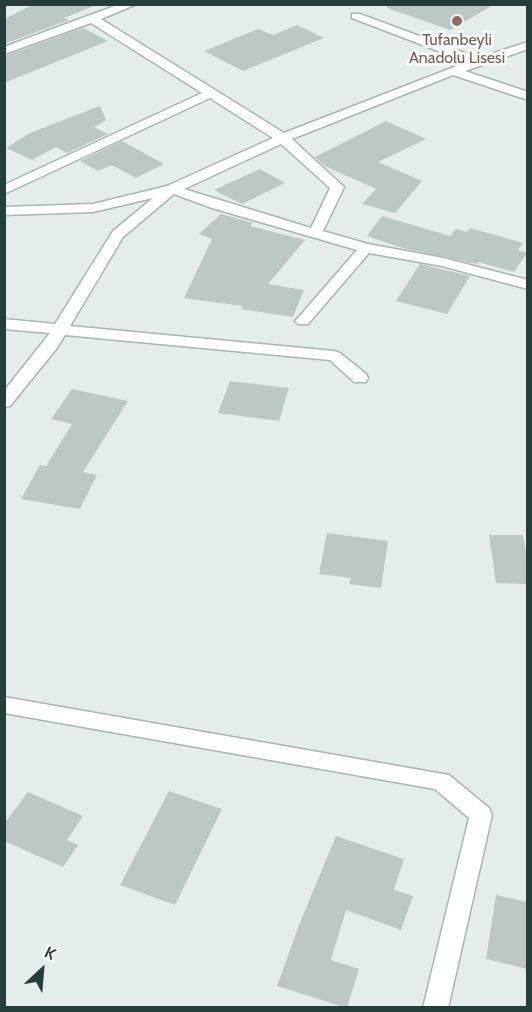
<!DOCTYPE html>
<html>
<head>
<meta charset="utf-8">
<style>
	body { margin:0 }
	#map { position:relative; width:532px; height:1012px; overflow:hidden; background:#e5edea; font-family:Cabin,sans-serif }
	canvas { display:block }
	.frame { position:absolute; inset:0; border:6px solid #263e3a; pointer-events:none }
	.north { position:absolute; left:12px; top:940px; width:60px; height:60px; -webkit-text-stroke:4px #f6faf8; paint-order:stroke; rotate:26deg; font-size:16px; font-weight:700; line-height:24px; text-align:center; color:#263e3a }
	.north::after { content:''; display:block; margin:auto; width:21px; height:27px; background:#263e3a; clip-path:polygon(50% 0,100% 100%,50% 72%,0 100%) }
</style>
</head>
<body>
<div id="map">
<canvas width="532" height="1012"></canvas>
<div class="frame"></div>
<div class="north">K</div>
</div>
<script>
const g = document.querySelector('canvas').getContext('2d');
g.lineJoin = 'round';
function fillPath(path, color) { g.fillStyle = color; g.fill(path, 'evenodd'); }
const toPath = rows => new Path2D(rows.map(r => 'M' + r).join(''));
function stroke(path, color, width, dash) { g.strokeStyle = color; g.lineWidth = width; g.lineCap = dash ? 'butt' : 'round'; g.setLineDash(dash || []); g.stroke(path); }
function label(font, color, halo, rows, align = 'center') {
  g.font = font + ' Cabin,sans-serif'; g.lineWidth = 6; g.setLineDash([]); g.textBaseline = 'middle'; g.strokeStyle = halo; g.fillStyle = color; for (const [text, x, y, turn = 0] of rows) {
    g.save(); g.translate(x, y); g.rotate((+turn || 0) * Math.PI / 180); g.textAlign = isNaN(turn) ? turn : align; if (halo) g.strokeText(text, 0, 0); g.fillText(text, 0, 0); g.restore();
  }
}
fillPath(toPath([
	[35,4,94,4,94,6,64,18,69,20,4,44,4,19],
	[387,4,495,4,450,30,387,8],
	[297,25,324,38,243,71,204,51,258,29,273,35],
	[83,28,108,41,4,83,4,56],
	[100,106,106,120,94,127,108,134,67,153,56,147,32,160,6,148,30,133],
	[386,121,426,139,378,162,422,181,395,213,362,204,376,189,325,166,315,157],
	[122,141,164,164,136,178,112,165,98,171,80,161],
	[260,169,285,183,242,204,214,190],
	[221,214,253,223,250,226,305,240,268,284,304,290,293,317,241,309,242,306,184,298,212,239,199,234],
	[382,216,450,236,456,229,467,232,470,228,523,243,518,250,527,253,514,272,478,262,477,264,402,248,367,236],
	[420,264,470,276,447,314,396,301],
	[230,381,289,388,279,421,218,413],
	[72,389,128,401,83,472,97,475,80,509,21,499,40,465,46,466,72,424,51,419],
	[327,533,388,541,381,588,349,584,351,578,319,574],
	[489,535,523,535,528,565,528,584,496,583],
	[169,791,222,809,175,905,120,885],
	[28,792,83,816,67,840,78,845,63,867,4,841,4,824],
	[336,836,404,859,394,890,413,896,401,930,346,910,331,960,359,969,347,1008,277,986,299,925],
	[496,895,528,902,528,969,486,959]
]), '#bbc8c4');
const minor = toPath([
	[120,4,137,4,101,19,284,133,467,62,352,18,352,14,360,14,478,58,528,42,528,49,465,71,528,92,528,100,453,75,292,139,344,187,323,231,368,244,443,258,528,280,528,289,442,266,369,253,308,324,298,324,295,321,298,318,357,250,212,208,174,194,123,237,70,326,334,351,340,353,366,374,368,378,366,382,354,382,330,360,65,335,57,348,10,406,4,407,4,391,50,333,4,329,4,319,55,324,113,231,153,198,93,212,4,215,4,207,93,204,167,186,273,138,210,98,4,194,4,185,202,93,91,23,4,54,4,47,120,4],
	[281,144,330,188,311,228,184,189,281,144],
	[4,697,449,775,489,808,492,815,448,1008,423,1008,469,818,435,789,4,713,4,697]
]);
stroke(minor, '#a8b5b2', 3);
fillPath(minor, '#fff');
for (const [x, y, r, color] of [
	[457,21,6,"#8d6e63"]
]) { const dot = new Path2D(); dot.arc(x, y, r, 0, 2 * Math.PI); g.fillStyle = color; g.fill(dot); stroke(dot, '#f6faf8', 2); }
label('16px', '#785e54', '#f6faf8', [
	["Tufanbeyli",457,40],
	["Anadolu Lisesi",457,58]
]);
</script>
</body>
</html>
